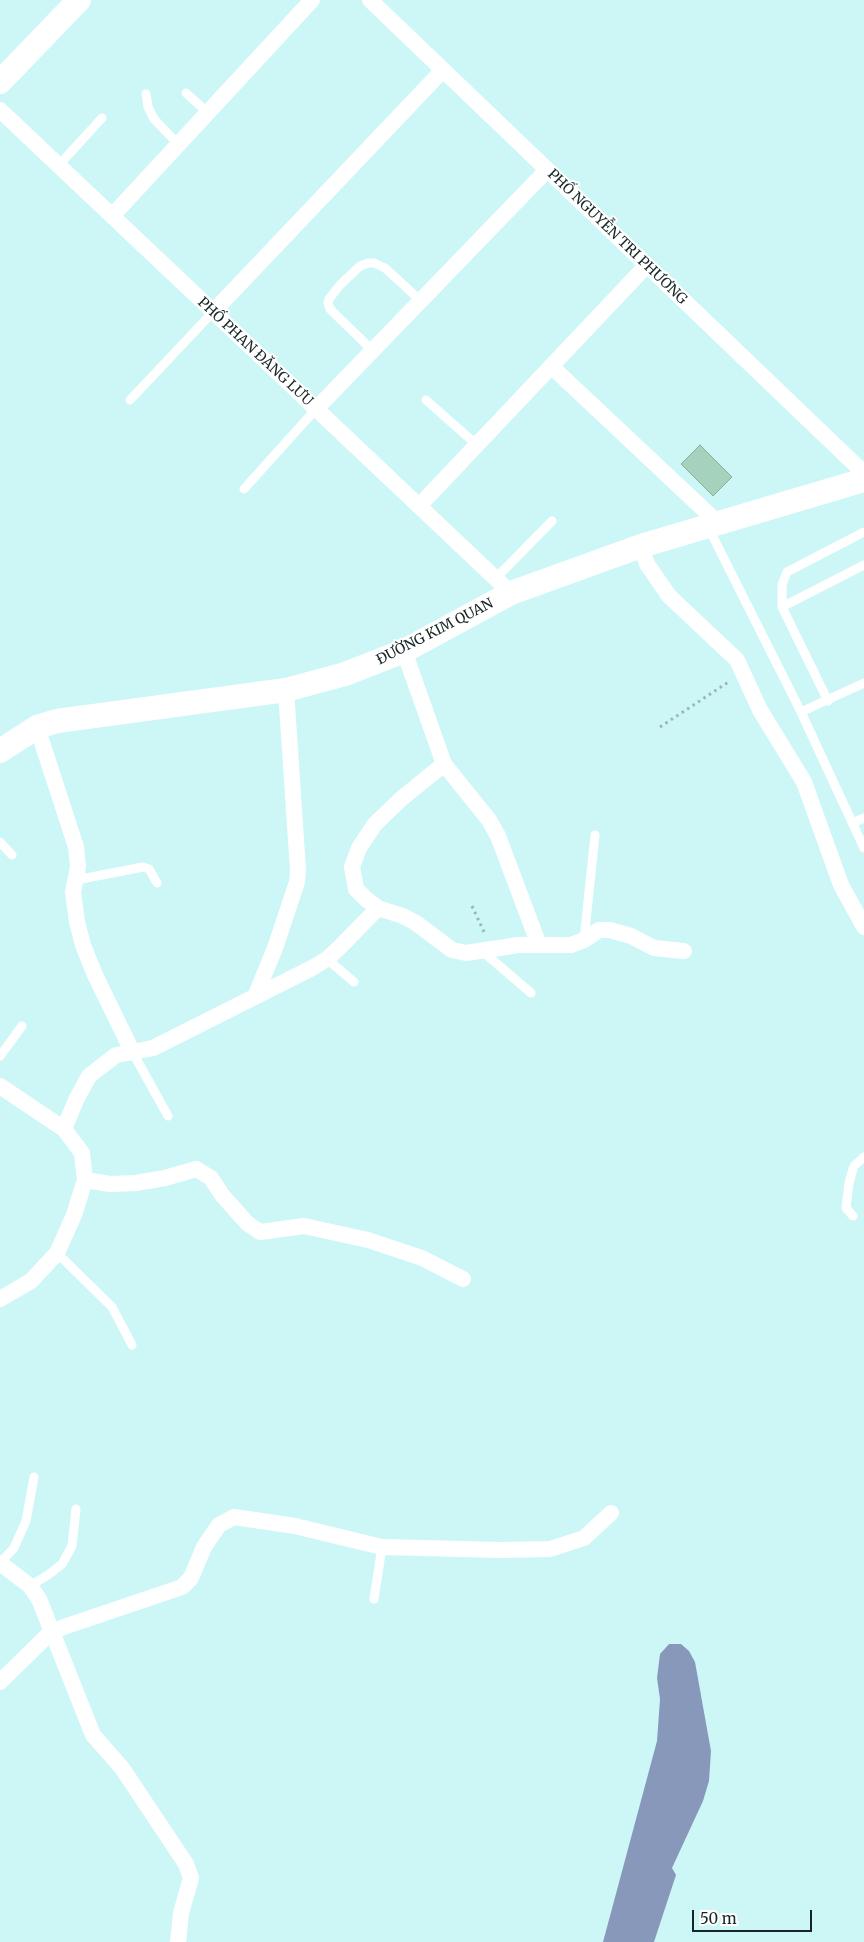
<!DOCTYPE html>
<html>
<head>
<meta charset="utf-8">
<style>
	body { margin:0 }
	#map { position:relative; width:864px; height:1942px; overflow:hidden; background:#cdf7f7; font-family:Merriweather,serif }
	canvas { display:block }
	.scale { position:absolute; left:692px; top:1910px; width:120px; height:22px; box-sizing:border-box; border:2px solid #162626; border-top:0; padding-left:6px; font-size:15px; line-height:18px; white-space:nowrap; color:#162626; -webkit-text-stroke:4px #fff; paint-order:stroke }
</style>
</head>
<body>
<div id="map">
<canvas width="864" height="1942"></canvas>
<div class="scale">50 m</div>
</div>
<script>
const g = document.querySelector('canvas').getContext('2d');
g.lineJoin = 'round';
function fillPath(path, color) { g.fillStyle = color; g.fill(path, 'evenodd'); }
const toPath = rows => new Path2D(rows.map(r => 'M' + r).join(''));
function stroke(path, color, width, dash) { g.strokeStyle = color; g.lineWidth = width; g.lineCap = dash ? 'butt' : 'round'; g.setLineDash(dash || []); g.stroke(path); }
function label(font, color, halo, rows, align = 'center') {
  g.font = font + ' Merriweather,serif'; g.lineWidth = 4; g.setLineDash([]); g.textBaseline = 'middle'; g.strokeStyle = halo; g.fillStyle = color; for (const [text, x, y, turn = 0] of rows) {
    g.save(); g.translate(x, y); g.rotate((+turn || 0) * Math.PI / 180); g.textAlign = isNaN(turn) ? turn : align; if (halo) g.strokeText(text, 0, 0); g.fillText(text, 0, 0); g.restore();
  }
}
fillPath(toPath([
	[669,1644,681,1644,689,1651,695,1662,711,1751,709,1781,703,1801,672,1868,676,1875,654,1942,603,1942,657,1741,660,1699,657,1678,660,1654]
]), '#8798bb');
const building = toPath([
	[700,445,732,477,713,496,681,464,700,445]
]);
fillPath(building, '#a5d2bc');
stroke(building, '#8dae9e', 1);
stroke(toPath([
	[660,727,730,681],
	[472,906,485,934]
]), '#96b8b8', 3, [2.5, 4]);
stroke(toPath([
	[186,93,207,112],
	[146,94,148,107,154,119,178,144],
	[58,166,102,118],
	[373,351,330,309,328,303,329,299,340,285,360,266,368,263,374,263,385,268,421,301],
	[130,400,213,312],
	[426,400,477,445],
	[244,489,316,409],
	[708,527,801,712,864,848],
	[495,579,552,521],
	[782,607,864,565],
	[828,701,782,607,782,585,787,572,864,532],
	[801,712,864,683],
	[852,823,864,818],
	[0,842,12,855],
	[76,880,143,867,149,869,157,883],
	[584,940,595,835],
	[482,951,531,993],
	[327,959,354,982],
	[133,1053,168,1116],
	[0,1056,22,1026],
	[853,1216,846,1208,849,1183,854,1166,864,1157],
	[57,1253,112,1307,132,1345],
	[0,1563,14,1548,26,1521,34,1477],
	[30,1586,48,1575,62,1564,72,1546,76,1509],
	[374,1599,382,1547]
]), '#fff', 9);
stroke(toPath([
	[370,0,864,473],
	[0,110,511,593],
	[112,216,312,0],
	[213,312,443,70],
	[551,366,717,522],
	[316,409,547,170],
	[419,506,647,265],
	[641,546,647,564,669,596,737,660,760,710,804,782,841,885,864,927],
	[404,651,444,764,489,820,498,836,539,945],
	[37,727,76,847,78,867,73,892,77,922,83,945,95,975,133,1053],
	[444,764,401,799,375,824,359,848,352,867,356,889,366,899,378,908,403,916,416,923,452,950,466,953,519,945,571,945,584,940,599,930,610,930,631,936,654,948,684,951],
	[255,997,275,948,297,882,298,870,286,690],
	[0,1086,64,1129,82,1153,85,1180,74,1215,57,1253,31,1281,0,1299],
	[64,1129,76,1100,89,1076,116,1055,153,1048,312,968,327,959,341,946,378,908],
	[85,1180,110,1184,136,1183,165,1178,196,1169,211,1178,222,1195,247,1223,260,1232,304,1226,368,1240,422,1258,463,1279],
	[0,1563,30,1586,39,1599,93,1735,122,1768,186,1864,191,1878,181,1913,178,1942],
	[0,1682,52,1631,182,1587,191,1578,204,1547,219,1525,234,1517,295,1526,382,1547,501,1550,550,1549,584,1538,611,1513]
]), '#fff', 16);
stroke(toPath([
	[0,82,79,0],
	[0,751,37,727,57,721,286,690,345,674,404,651,511,593,641,546,864,480]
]), '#fff', 24);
label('14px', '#162626', '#fff', [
	["PHỐ NGUYỄN TRI PHƯƠNG",617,237,44],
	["PHỐ PHAN ĐĂNG LƯU",255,352,43],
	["ĐƯỜNG KIM QUAN",435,632,-27]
]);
</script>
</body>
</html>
